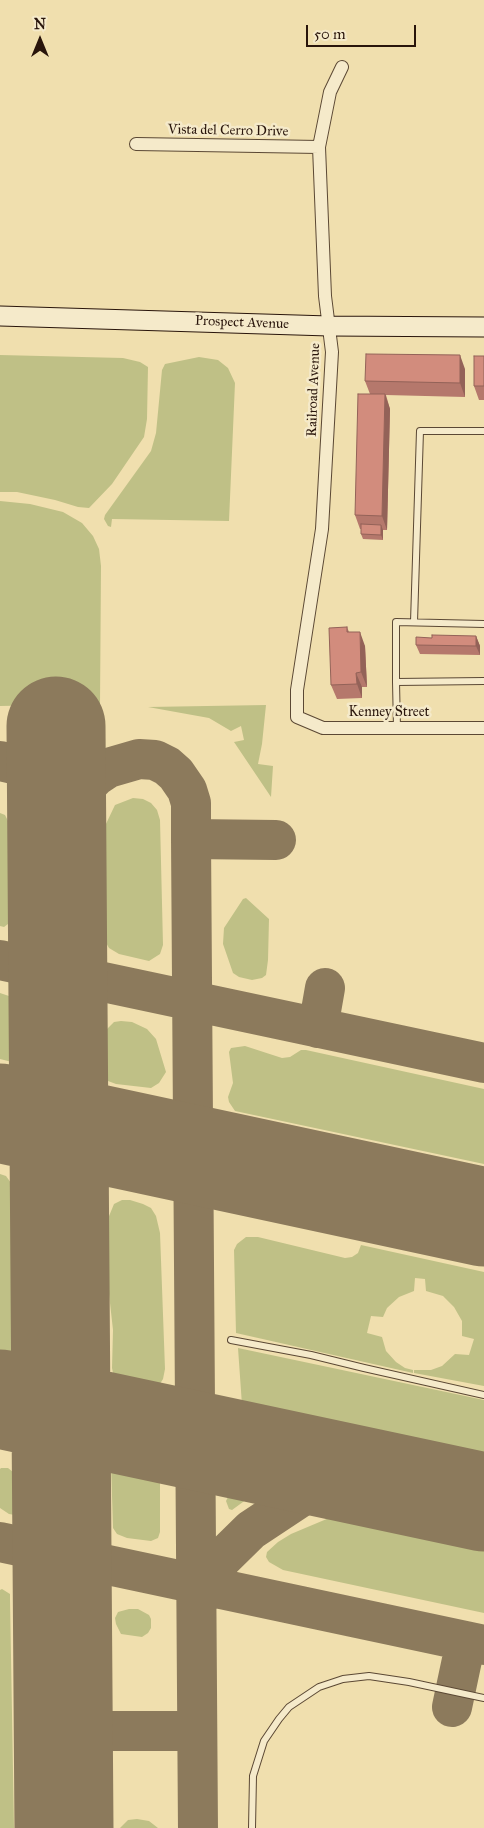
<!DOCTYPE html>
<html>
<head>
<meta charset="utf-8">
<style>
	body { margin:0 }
	#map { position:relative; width:484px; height:1828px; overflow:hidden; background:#f0dfae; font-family:"IM FELL Great Primer",serif }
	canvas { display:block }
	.north { position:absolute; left:15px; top:15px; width:50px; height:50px; -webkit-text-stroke:4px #f5eaca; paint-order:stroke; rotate:0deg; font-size:14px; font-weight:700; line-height:20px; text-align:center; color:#29150b }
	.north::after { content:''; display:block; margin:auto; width:18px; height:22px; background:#29150b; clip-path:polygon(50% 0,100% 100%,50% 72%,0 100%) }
	.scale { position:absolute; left:306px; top:25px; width:110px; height:22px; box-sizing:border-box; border:2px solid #29150b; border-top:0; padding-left:6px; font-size:15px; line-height:18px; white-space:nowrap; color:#29150b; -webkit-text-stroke:4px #f5eaca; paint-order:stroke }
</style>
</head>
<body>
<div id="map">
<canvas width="484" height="1828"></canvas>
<div class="north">N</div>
<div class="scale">50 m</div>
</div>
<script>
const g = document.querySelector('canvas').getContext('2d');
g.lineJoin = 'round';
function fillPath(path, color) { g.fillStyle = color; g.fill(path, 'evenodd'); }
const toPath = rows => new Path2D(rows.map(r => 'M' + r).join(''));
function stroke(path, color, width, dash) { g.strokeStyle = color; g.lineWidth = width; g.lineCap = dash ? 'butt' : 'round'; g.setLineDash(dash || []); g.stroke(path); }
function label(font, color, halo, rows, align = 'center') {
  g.font = font + ' "IM FELL Great Primer",serif'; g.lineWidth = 5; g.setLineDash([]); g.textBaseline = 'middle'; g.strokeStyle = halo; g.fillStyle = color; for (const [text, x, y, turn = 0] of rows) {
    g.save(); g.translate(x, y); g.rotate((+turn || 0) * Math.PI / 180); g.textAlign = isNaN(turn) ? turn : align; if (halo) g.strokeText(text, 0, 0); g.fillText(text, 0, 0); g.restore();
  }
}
fillPath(toPath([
	[0,355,123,358,140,362,148,367,147,419,144,437,112,484,89,508,78,507,55,500,17,492,0,492],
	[199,357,218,360,228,368,235,383,229,521,112,519,111,527,108,526,104,519,105,515,151,451,156,433,162,370,165,364],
	[0,501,30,504,63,512,82,523,93,536,99,549,101,566,100,704,0,706],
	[266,705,262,744,258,764,273,766,271,797,234,742,244,740,241,726,231,731,209,718,148,707],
	[133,798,143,799,151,803,157,810,160,820,163,945,160,954,149,961,119,954,109,948,105,941,104,930,105,826,115,805],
	[0,813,5,815,9,823,11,914,8,924,4,927,0,926],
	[246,898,269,919,268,960,266,975,262,978,252,980,239,977,233,973,223,944,224,928,243,899],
	[0,993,9,996,13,1004,14,1061,12,1062,0,1059],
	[121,1021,132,1022,147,1029,156,1039,166,1072,159,1083,151,1088,116,1084,108,1081,106,1077,105,1044,107,1029,114,1022],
	[245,1046,282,1058,290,1057,301,1050,306,1050,484,1089,484,1164,235,1111,229,1102,228,1097,233,1083,229,1052,231,1048],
	[0,1174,6,1176,11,1183,12,1271,16,1340,16,1355,11,1361,6,1362,0,1357],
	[122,1200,130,1200,143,1204,151,1208,156,1216,160,1233,165,1369,163,1379,158,1387,151,1392,122,1388,115,1383,112,1368,113,1330,108,1285,107,1221,114,1204],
	[246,1237,258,1237,345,1258,352,1257,358,1253,361,1245,484,1272,484,1386,414,1373,414,1370,431,1370,442,1366,455,1354,469,1355,474,1339,462,1336,462,1321,454,1307,443,1296,426,1291,425,1279,415,1278,414,1291,399,1297,387,1308,383,1317,371,1316,367,1333,382,1337,386,1351,396,1362,405,1368,413,1370,413,1373,236,1333,234,1250,237,1244],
	[238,1348,484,1400,484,1469,260,1418,249,1412,242,1405],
	[116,1460,145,1467,158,1476,160,1483,160,1532,158,1538,151,1541,127,1538,117,1534,113,1528,111,1464],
	[1,1468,8,1468,13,1472,18,1485,21,1505,19,1512,15,1515,9,1514,0,1508,0,1469],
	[255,1487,259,1488,258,1491,232,1510,229,1509,226,1501,228,1497,237,1491],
	[348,1515,378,1515,484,1537,484,1613,283,1570,269,1562,266,1557,267,1552,278,1542,291,1534,329,1518],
	[2,1589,10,1594,10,1599,14,1828,0,1828,0,1590],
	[129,1609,138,1609,149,1615,151,1619,151,1628,148,1633,142,1637,121,1634,116,1624,115,1618,118,1612],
	[137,1819,149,1821,158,1828,120,1828,128,1820]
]), '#bfc086');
stroke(toPath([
	[0,761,22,766,38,782,50,810,57,837],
	[57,837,73,804,85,787,96,776,108,768,139,759,155,760,167,766,176,774,187,790,191,803,191,839,198,1828],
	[191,839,276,840],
	[0,960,484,1063],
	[318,1028,325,988],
	[0,1542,484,1645],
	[196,1584,251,1530,340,1471],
	[452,1707,466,1641],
	[63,1731,197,1731]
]), '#8c7a5c', 40);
stroke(toPath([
	[56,726,64,1828],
	[0,1113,484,1217],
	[0,1399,484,1502]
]), '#8c7a5c', 99);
const lane = toPath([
	[414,622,420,431,484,431],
	[396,682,396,622,484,624],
	[397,728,396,682,484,681],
	[231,1340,311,1355,364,1368,484,1395],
	[252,1828,253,1776,264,1741,279,1719,289,1707,319,1687,343,1679,369,1676,409,1682,484,1698]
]);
const street = toPath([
	[342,67,330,92,319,147,325,296,332,352,322,529,297,690,297,717,323,728,484,728],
	[136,144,319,147]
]);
const secondary = toPath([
	[0,316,329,326,484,327]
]);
stroke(lane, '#5b4834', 8);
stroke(street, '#5b4834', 14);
stroke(secondary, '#29150b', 21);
stroke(lane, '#f5eaca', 6);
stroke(street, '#f5eaca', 12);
stroke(secondary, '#f5eaca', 19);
fillPath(toPath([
	[484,356,484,400,479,400,474,386],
	[465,369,465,397,386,395,390,409,387,530,383,530,383,540,363,539,361,534,361,529,360,529,355,515,370,394,365,381],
	[347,627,349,632,365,646,367,687,362,687,362,698,337,699,331,685],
	[476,636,480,646,480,655,420,654,416,645,432,638]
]), '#b5786c');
fillPath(toPath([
	[460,355,465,369,465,397,460,383],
	[385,394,390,409,387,530,382,516],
	[381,525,383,530,383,540,381,535],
	[360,632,365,646,367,687,361,672],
	[476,636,480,646,480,655,476,646],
	[356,673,362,687,362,698,357,684]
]), '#936258');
const building = toPath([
	[366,354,460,355,460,383,365,381,366,354],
	[474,356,484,356,484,386,474,386,474,356],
	[358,394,385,394,382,516,355,515,358,394],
	[361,524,381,525,381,535,361,534,361,524],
	[347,627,347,632,360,632,361,672,356,673,357,684,331,685,329,628,347,627],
	[432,635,476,636,476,646,416,645,416,637,432,638,432,635]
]);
fillPath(building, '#d28c7d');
stroke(building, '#936258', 1);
label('14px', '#29150b', '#f5eaca', [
	["Vista del Cerro Drive",228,131,1],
	["Prospect Avenue",242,323,2],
	["Railroad Avenue",314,390,-88],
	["Kenney Street",389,713]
]);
</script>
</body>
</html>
